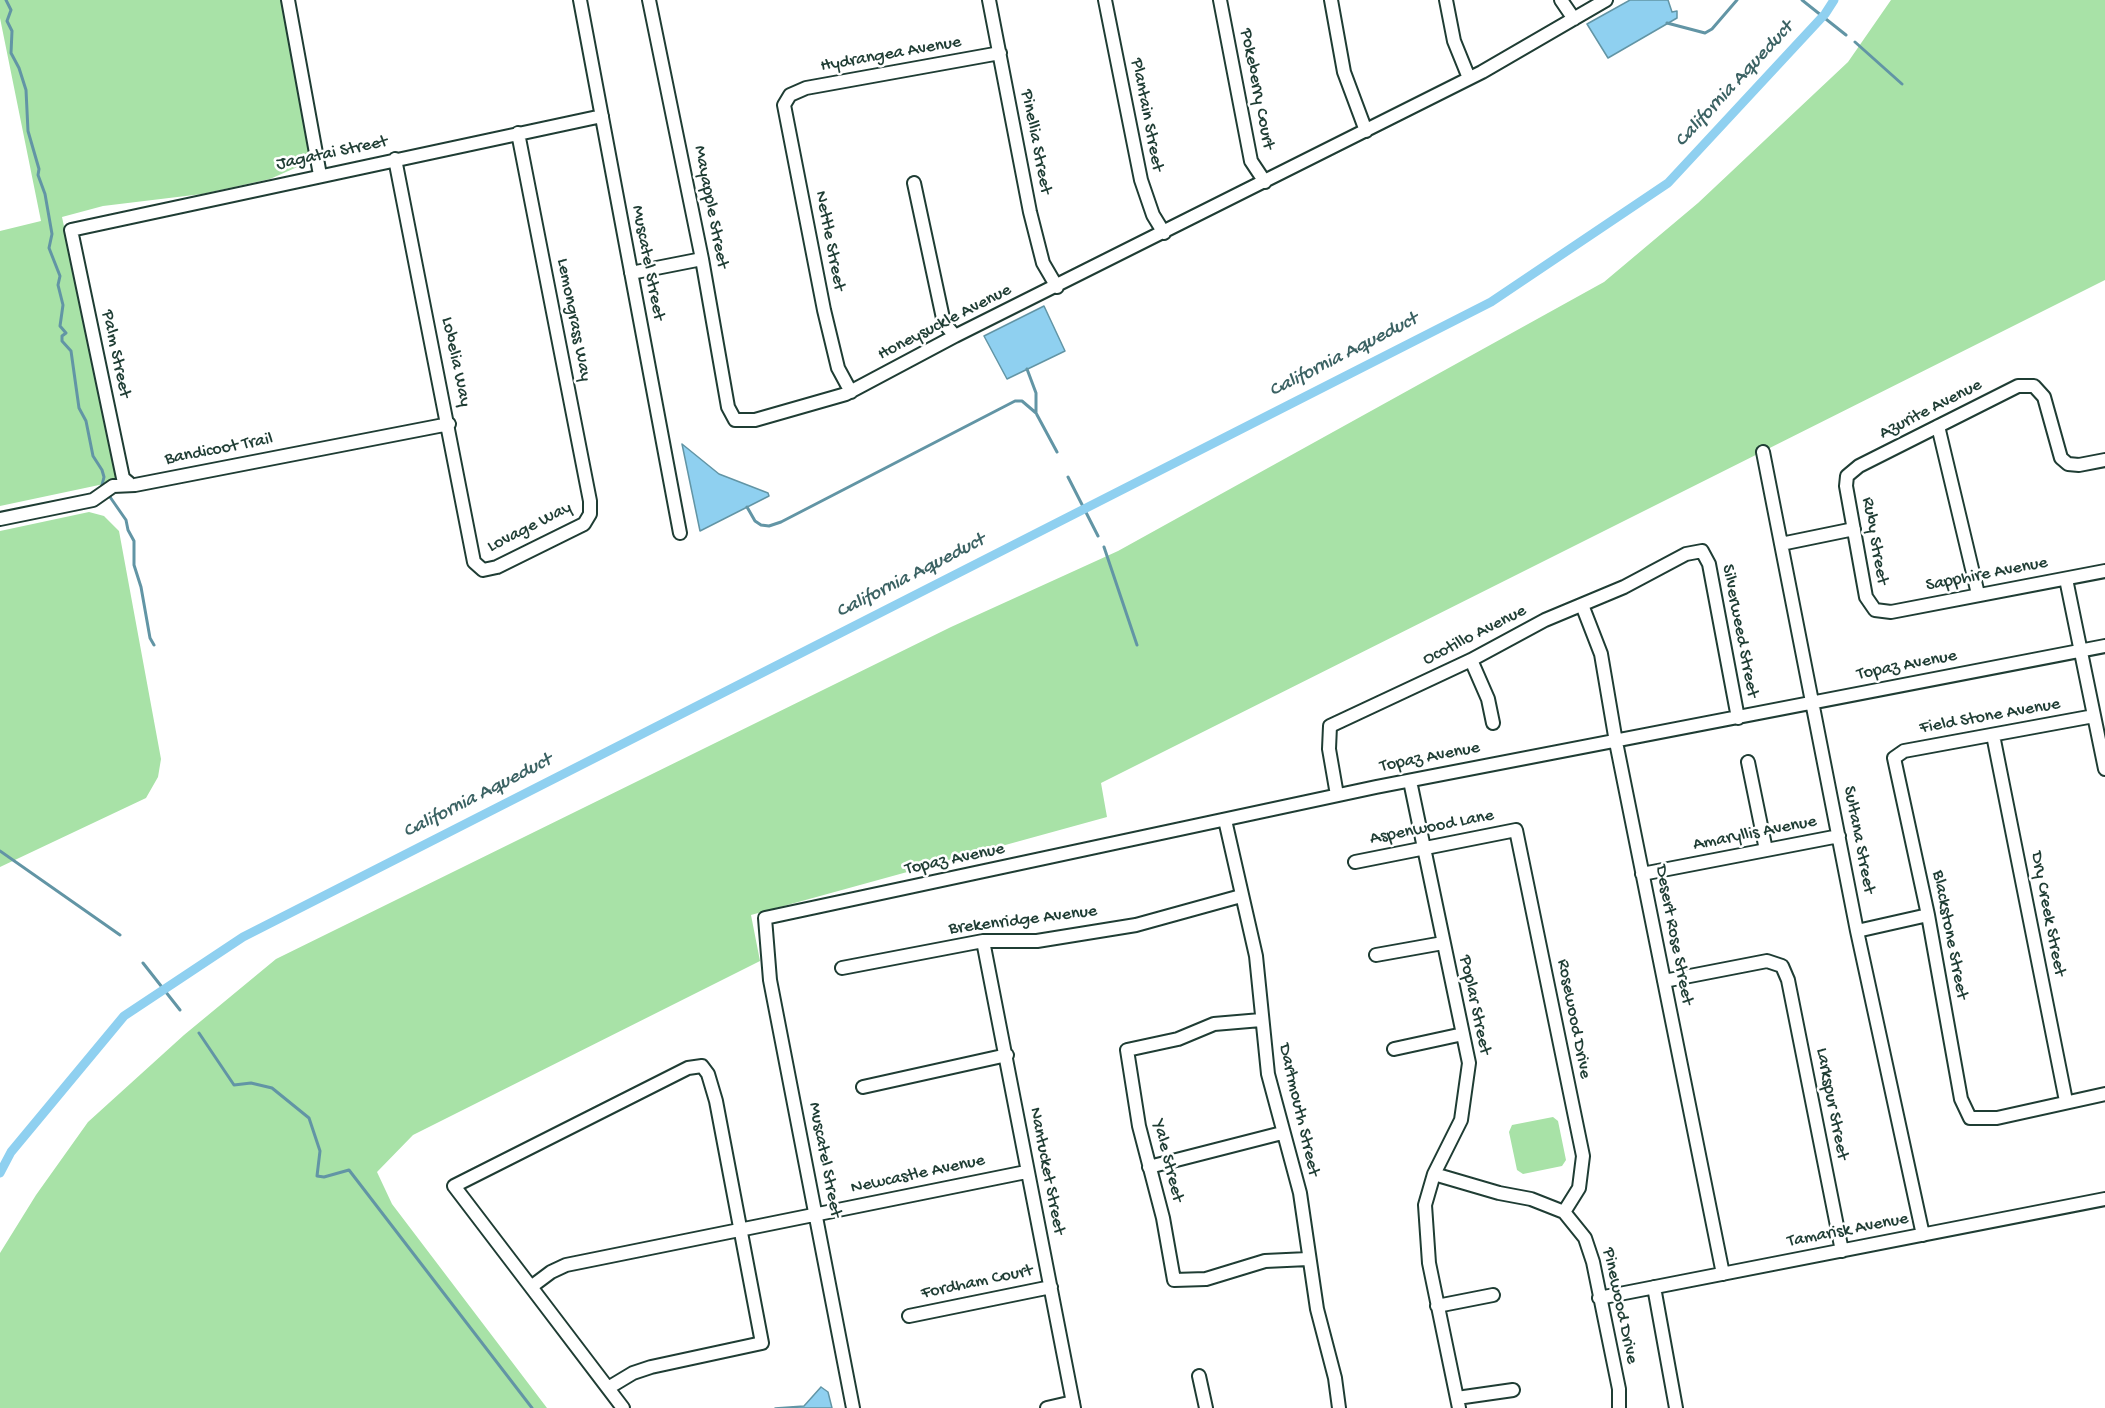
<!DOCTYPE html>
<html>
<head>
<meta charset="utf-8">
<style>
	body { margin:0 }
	canvas { display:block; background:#fff }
</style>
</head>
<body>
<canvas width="2105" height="1408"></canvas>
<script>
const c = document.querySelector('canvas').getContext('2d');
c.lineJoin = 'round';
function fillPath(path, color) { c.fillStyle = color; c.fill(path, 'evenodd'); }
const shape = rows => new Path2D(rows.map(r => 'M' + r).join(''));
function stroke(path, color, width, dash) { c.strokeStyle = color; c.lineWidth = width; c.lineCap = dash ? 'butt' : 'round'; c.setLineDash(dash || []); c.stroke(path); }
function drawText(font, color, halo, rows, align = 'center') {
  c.font = font + ' "Gochi Hand",sans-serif'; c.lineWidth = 5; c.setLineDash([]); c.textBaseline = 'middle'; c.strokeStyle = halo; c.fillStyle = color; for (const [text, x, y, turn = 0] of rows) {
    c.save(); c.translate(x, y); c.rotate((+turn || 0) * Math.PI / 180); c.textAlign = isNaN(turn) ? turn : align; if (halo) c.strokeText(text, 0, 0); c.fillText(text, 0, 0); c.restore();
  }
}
const green = shape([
	[0,0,284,0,311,161,270,179,202,194,103,206,62,217,118,481,0,506,0,231,41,221,0,18],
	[1891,0,2105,0,2105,280,1101,783,1107,817,751,915,760,961,413,1135,377,1172,392,1204,547,1408,0,1408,0,1253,36,1195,88,1122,184,1035,276,959,951,627,1118,551,1604,282,1698,203,1848,62],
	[89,512,104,516,119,531,161,759,158,777,146,798,0,867,0,531],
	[1553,1117,1558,1121,1566,1160,1562,1166,1523,1174,1517,1170,1509,1132,1512,1125]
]);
const water = shape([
	[1630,0,1668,0,1672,12,1677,11,1677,18,1608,58,1587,24,1630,0],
	[1044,306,1065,351,1007,379,984,336,1044,306],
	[682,444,719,474,768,493,769,496,700,531,682,444],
	[821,1387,828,1392,832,1408,775,1408,804,1406,821,1387]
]);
const stream = shape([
	[6,0,11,10,7,21,12,31,11,53,19,68,26,90,28,131,39,169,38,175,45,194,52,234,49,248,60,276,58,285,63,305,60,326,66,333,62,336,62,341,71,351,79,408,86,421,93,456,102,470,104,477,101,489],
	[1802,0,1846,35],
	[1667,23,1705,33,1712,29,1737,0],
	[1855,42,1902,84],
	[1027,369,1036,393,1036,413],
	[1068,477,1098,536],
	[106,496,110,497,126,520,128,530,134,541,134,565,141,587,150,638,154,645],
	[747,507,755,521,761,525,769,526,781,522,1015,401,1022,401,1036,413,1057,452],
	[1104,547,1137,645],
	[0,851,120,935],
	[143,963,180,1010],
	[199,1033,234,1085,251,1083,272,1088,309,1118,320,1151,317,1176,324,1177,349,1170,532,1408]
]);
const canal = shape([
	[0,1173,11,1152,124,1016,243,937,1491,302,1668,183,1825,14,1834,0]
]);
const minor = shape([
	[288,0,320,175],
	[580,0,680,533],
	[649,0,702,259,728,407,735,420,755,420,846,394,955,336,1482,72,1606,0],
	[989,0,1030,212,1043,263,1057,287],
	[1105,0,1141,180,1153,215,1164,233],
	[1220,0,1251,161,1265,182],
	[1331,0,1344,72,1366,131],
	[1446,0,1454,41,1469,78],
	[1561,0,1574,19],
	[395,159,474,562,483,570,497,567,584,524,590,514,590,501,518,133],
	[914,183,944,323,955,336],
	[631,273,702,259],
	[851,392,838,368,824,310,784,105,790,95,806,88,1000,53],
	[1938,426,1978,594],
	[1763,452,1857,931,1923,1235],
	[2105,460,2079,465,2068,464,2061,458,2044,397,2034,386,2018,386,1859,466,1847,476,1846,486,1866,597,1875,610,1891,612,2105,571],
	[129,483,123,478,71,230,602,116],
	[0,519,93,500,113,486,135,485,449,424],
	[1781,544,1854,529],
	[2066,579,2105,769],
	[1582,605,1601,654,1616,742,1723,1274],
	[1471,660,1488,699,1493,723],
	[2094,716,1904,751,1894,758,1928,915,1961,1099,1970,1118,1997,1118,2105,1094],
	[1993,735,2066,1101],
	[1748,762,1766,850],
	[1410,781,1469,1063,1461,1120,1434,1174,1425,1205,1429,1263,1459,1408],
	[1337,795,1329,749,1330,726,1471,660,1545,620,1624,587,1686,554,1702,551,1709,564,1738,718],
	[1225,820,1256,956,1268,1074,1300,1193,1317,1309,1335,1378,1339,1408],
	[1355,862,1516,830,1583,1156,1579,1188,1564,1212],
	[1642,874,1839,836],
	[1857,931,1928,915],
	[983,941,1074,1408],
	[1376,955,1443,943],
	[842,968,983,941,1037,941,1136,925,1241,896],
	[1664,981,1767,961,1782,966,1788,980,1842,1251],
	[1261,1020,1214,1024,1178,1039,1127,1050,1139,1126,1163,1218,1174,1280,1206,1279,1265,1261,1308,1259],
	[1394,1049,1463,1034],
	[863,1087,1007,1055],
	[1149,1167,1282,1133],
	[1434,1174,1499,1193,1531,1199,1564,1212,1585,1238,1593,1262,1619,1389,1619,1408],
	[531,1287,551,1272,566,1265,1026,1172],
	[1654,1287,1676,1408],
	[1599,1298,2105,1199],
	[1437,1306,1493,1295],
	[909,1316,1051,1287],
	[1199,1376,1206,1408],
	[608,1388,633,1373,651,1367,762,1343,716,1101,708,1074,702,1066,688,1068,454,1186,531,1287,623,1408],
	[1457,1398,1513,1390],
	[853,1408,770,980,765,918,1376,787,2105,646],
	[1047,1408,1073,1402]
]);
const streetNames = [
	["Hydrangea Avenue",891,55,-10],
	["Pokeberry Court",1256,89,79],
	["Plantain Street",1146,115,79],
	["Pinellia Street",1035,142,79],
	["Jagatai Street",332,154,-12],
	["Mayapple Street",710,207,79],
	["Nettle Street",829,241,79],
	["Muscatel Street",647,263,79],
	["Lemongrass Way",573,320,79],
	["Honeysuckle Avenue",945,323,-27],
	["Palm Street",115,354,78],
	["Lobelia Way",455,362,78],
	["Azurite Avenue",1931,410,-27],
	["Bandicoot Trail",219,450,-11],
	["Lovage Way",530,528,-27],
	["Ruby Street",1874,541,80],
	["Sapphire Avenue",1987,575,-11],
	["Silverweed Street",1739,631,79],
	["Ocotillo Avenue",1475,636,-27],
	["Topaz Avenue",1907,666,-11],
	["Field Stone Avenue",1990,717,-10],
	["Topaz Avenue",1430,758,-11],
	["Aspenwood Lane",1432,828,-11],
	["Amaryllis Avenue",1755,834,-11],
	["Sultana Street",1858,840,79],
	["Topaz Avenue",955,860,-12],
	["Dry Creek Street",2047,914,79],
	["Brekenridge Avenue",1023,921,-7],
	["Desert Rose Street",1673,935,79],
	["Blackstone Street",1949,935,79],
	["Poplar Street",1474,1005,78],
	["Rosewood Drive",1573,1019,79],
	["Larkspur Street",1831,1104,79],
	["Dartmouth Street",1298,1110,77],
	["Muscatel Street",824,1160,79],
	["Yale Street",1167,1161,76],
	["Nantucket Street",1046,1171,79],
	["Newcastle Avenue",918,1175,-12],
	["Tamarisk Avenue",1848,1231,-11],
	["Fordham Court",977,1283,-12],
	["Pinewood Drive",1619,1306,78]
];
const waterNames = [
	["California Aqueduct",1735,85,-47],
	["California Aqueduct",1344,356,-27],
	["California Aqueduct",911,577,-27],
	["California Aqueduct",478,797,-27]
];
fillPath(green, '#a8e2a7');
fillPath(water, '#8fd0f0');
stroke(water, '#6295a5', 1.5);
stroke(stream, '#6295a5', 3);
stroke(canal, '#8fd0f0', 9);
stroke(minor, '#1f3d34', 16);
stroke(minor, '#fff', 12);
drawText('18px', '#1f3d34', '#fff', streetNames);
drawText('italic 20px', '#3b6263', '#fff', waterNames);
</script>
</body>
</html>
